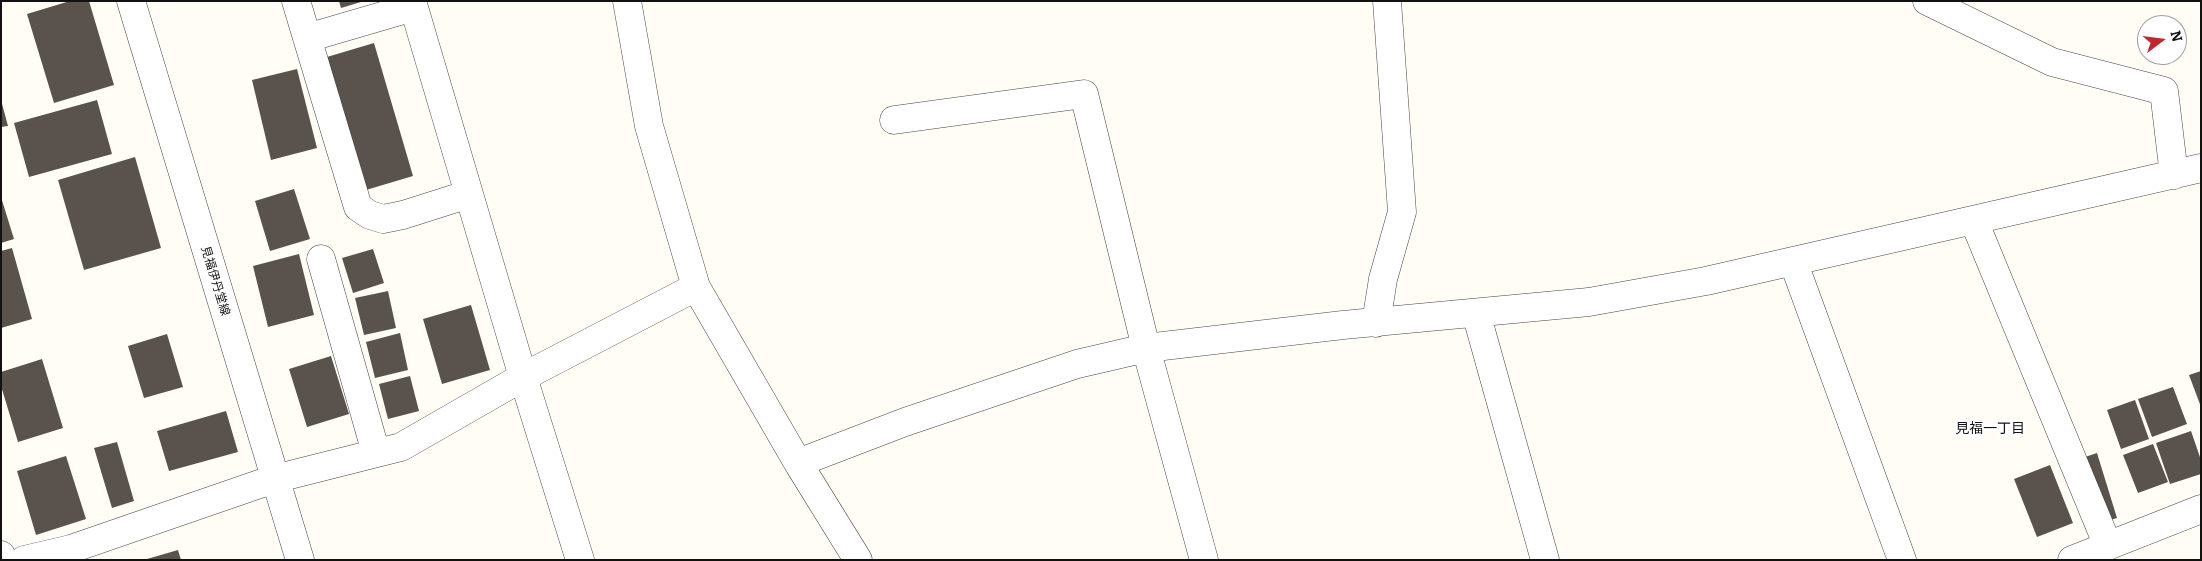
<!DOCTYPE html>
<html>
<head>
<meta charset="utf-8">
<style>
	body { margin:0 }
	#map { position:relative; width:2202px; height:561px; overflow:hidden; background:#fffdf5; font-family:Bitter,serif }
	canvas { display:block }
	.frame { position:absolute; inset:0; border:2px solid #111; pointer-events:none }
	.north { position:absolute; left:2137px; top:15px; width:50px; height:50px; box-sizing:border-box; background:#fff; border:1px solid #a0a0a0; border-radius:50%; rotate:75deg; font-size:14px; font-weight:700; line-height:20px; text-align:center; color:#111 }
	.north::after { content:''; display:block; margin:auto; width:18px; height:22px; background:#c4262e; clip-path:polygon(50% 0,100% 100%,50% 72%,0 100%) }
</style>
</head>
<body>
<div id="map">
<canvas width="2202" height="561"></canvas>
<div class="frame"></div>
<div class="north">N</div>
</div>
<script>
const c = document.querySelector('canvas').getContext('2d');
c.lineJoin = 'round';
function fillPath(path, color) { c.fillStyle = color; c.fill(path, 'evenodd'); }
const shape = rows => new Path2D(rows.map(r => 'M' + r).join(''));
function stroke(path, color, width, dash) { c.strokeStyle = color; c.lineWidth = width; c.lineCap = dash ? 'butt' : 'round'; c.setLineDash(dash || []); c.stroke(path); }
function drawText(font, color, halo, rows, align = 'center') {
  c.font = font + ' Bitter,"Noto Sans JP",serif'; c.lineWidth = 5; c.setLineDash([]); c.textBaseline = 'middle'; c.strokeStyle = halo; c.fillStyle = color; for (const [text, x, y, turn = 0] of rows) {
    c.save(); c.translate(x, y); c.rotate((+turn || 0) * Math.PI / 180); c.textAlign = isNaN(turn) ? turn : align; if (halo) c.strokeText(text, 0, 0); c.fillText(text, 0, 0); c.restore();
  }
}
const building = shape([
	[70,1,89,1,114,85,54,103,27,14],
	[339,1,361,1,361,2,341,8],
	[374,43,413,176,366,190,327,57],
	[297,69,317,148,271,160,252,80],
	[1,100,8,126,1,127],
	[97,100,112,154,29,177,14,123],
	[135,157,161,248,84,270,58,180],
	[294,189,310,239,270,251,255,201],
	[1,197,14,239,1,243],
	[12,248,32,319,1,328,1,251],
	[373,249,384,283,353,293,342,258],
	[299,254,314,315,268,327,253,266],
	[388,291,396,328,364,335,355,298],
	[471,305,490,370,442,384,423,319],
	[400,333,408,370,375,378,366,342],
	[167,334,183,387,144,398,128,346],
	[331,356,349,414,307,427,289,369],
	[42,359,63,428,18,442,1,386,1,372],
	[2201,371,2201,407,2189,375],
	[410,376,419,411,388,419,379,384],
	[2173,387,2187,424,2152,437,2138,399],
	[2135,400,2149,439,2121,449,2107,410],
	[226,411,238,452,169,471,157,431],
	[2191,431,2201,460,2201,474,2170,484,2156,443],
	[117,442,134,501,112,508,94,448],
	[2153,444,2168,482,2138,493,2123,455],
	[2097,453,2117,518,2087,527,2067,463],
	[66,456,86,519,36,535,17,471],
	[2050,465,2073,523,2037,537,2014,479],
	[178,550,181,560,147,560,147,559]
]);
const minor = shape([
	[131,1,300,560],
	[296,1,358,207,370,215,383,219,403,215,469,194],
	[412,1,523,377,580,560],
	[627,1,649,126,696,287,798,463,858,560],
	[1927,1,2052,62,2164,91,2174,175],
	[307,38,413,7],
	[894,120,1084,94,1146,348,1204,560],
	[1974,221,2108,546],
	[321,259,376,453],
	[1793,261,1902,560],
	[1476,313,1545,560],
	[1376,323,1383,279,1402,212,1387,1],
	[798,463,905,422,1077,364,1146,348,1343,325,1589,302,1706,281,2201,168],
	[1,555,3,560],
	[24,560,71,549,274,479,401,447,523,377,696,287],
	[2072,560,2201,509]
]);
const streetNames = [
	["見福伊丹堂線",215,281,73]
];
const neighbourhoodNames = [
	["見福一丁目",1990,429]
];
fillPath(building, '#5a524d');
stroke(minor, '#444', 29);
stroke(minor, '#fff', 28);
drawText('12px', '#111', '#fff', streetNames);
drawText('14px', '#111', '#fff', neighbourhoodNames);
</script>
</body>
</html>
